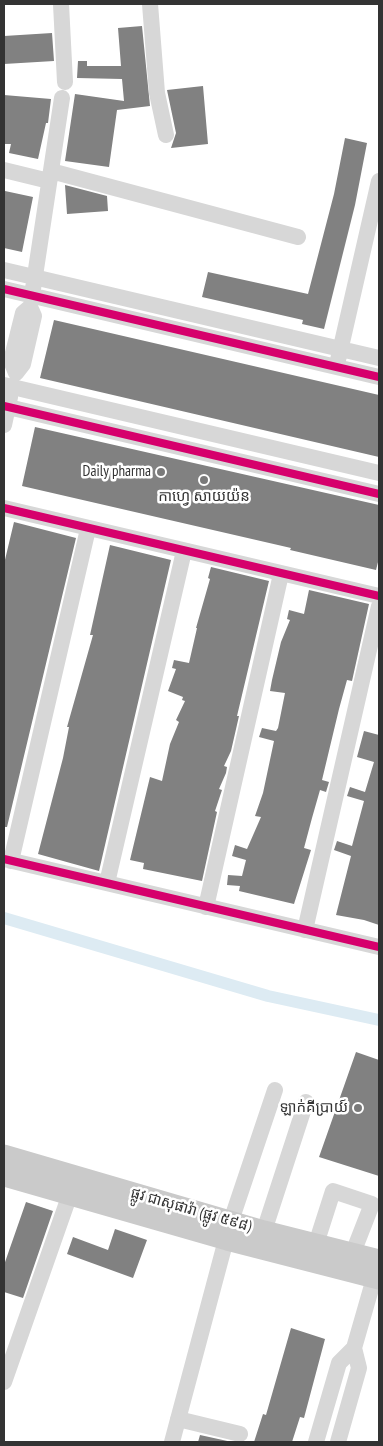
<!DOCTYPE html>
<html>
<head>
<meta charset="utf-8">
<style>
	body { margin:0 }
	#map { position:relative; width:383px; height:1446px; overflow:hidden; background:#fff; font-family:"PT Sans Narrow",sans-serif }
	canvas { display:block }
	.frame { position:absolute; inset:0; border:5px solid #333; pointer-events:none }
</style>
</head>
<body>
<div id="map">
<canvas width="383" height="1446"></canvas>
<div class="frame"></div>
</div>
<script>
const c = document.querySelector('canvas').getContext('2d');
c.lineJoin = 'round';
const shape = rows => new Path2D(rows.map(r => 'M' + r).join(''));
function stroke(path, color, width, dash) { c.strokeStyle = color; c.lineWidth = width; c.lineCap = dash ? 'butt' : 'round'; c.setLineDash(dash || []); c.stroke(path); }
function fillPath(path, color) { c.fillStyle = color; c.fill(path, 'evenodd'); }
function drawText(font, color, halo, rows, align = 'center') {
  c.font = font + ' "PT Sans Narrow","Noto Sans Khmer",sans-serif'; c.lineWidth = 5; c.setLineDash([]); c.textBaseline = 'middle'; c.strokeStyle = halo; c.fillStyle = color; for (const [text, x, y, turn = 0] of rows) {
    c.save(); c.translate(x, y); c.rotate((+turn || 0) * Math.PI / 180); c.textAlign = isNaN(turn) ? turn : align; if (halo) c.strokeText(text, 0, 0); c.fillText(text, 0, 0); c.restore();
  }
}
const canal = shape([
	[4,918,268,996,379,1020]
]);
const building = shape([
	[142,26,150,106,117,110,109,167,65,161,75,94,124,101,122,79,77,78,78,61,87,61,87,66,121,66,118,28],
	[52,33,54,61,4,64,4,36],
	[203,86,208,144,171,148,176,133,167,90],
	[4,95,51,99,48,123,46,123,38,159,9,153,11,144,4,144],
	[345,138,367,143,355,205,324,329,302,324,303,320,202,297,208,272,308,294,334,194],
	[65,185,107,196,108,211,67,214],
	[5,191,33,197,22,252,4,248],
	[54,320,379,395,379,457,40,378],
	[35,427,379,505,379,558,376,570,290,550,291,548,22,486],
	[14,522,76,538,7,827,4,827,4,564],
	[110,545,171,560,99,871,38,854,63,758,69,727,67,727,93,635,90,635],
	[211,567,269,581,237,716,239,716,231,751,224,766,227,767,226,773,219,789,222,790,215,811,217,812,202,881,143,869,144,863,130,860,150,777,162,781,170,744,179,722,176,720,185,701,182,700,183,697,168,691,176,669,172,668,174,660,189,663,197,628,196,628,210,579,208,578],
	[309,590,369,604,352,681,347,680,339,709,322,780,329,782,326,792,320,790,312,818,304,848,311,850,294,904,239,891,240,886,227,885,228,875,242,876,246,860,232,856,235,845,247,849,261,817,255,816,263,793,274,741,259,737,262,728,276,731,278,728,285,693,270,691,272,680,281,642,290,620,287,619,289,610,304,614],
	[364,731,379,735,379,925,364,920,336,915,351,856,334,850,337,841,352,846,364,801,347,796,350,787,365,792,374,762,357,757],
	[356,1052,379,1060,379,1176,319,1157],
	[26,1202,53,1211,23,1298,4,1292,4,1265],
	[115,1229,147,1240,133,1278,67,1254,73,1237,108,1250],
	[291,1328,325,1339,304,1418,300,1417,292,1442,254,1442,263,1414,266,1415],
	[200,1435,232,1442,198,1442]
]);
const minor = shape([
	[61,4,65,82],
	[150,4,157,93,166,135],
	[4,170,49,181],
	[51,171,298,237],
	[4,270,379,358],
	[4,289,379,377],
	[33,289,62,98],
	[30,307,34,316,23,364,16,373,11,361,23,313,30,307],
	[338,360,379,181],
	[4,385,379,473],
	[4,406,379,494],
	[4,425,10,397],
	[4,508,379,596],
	[4,859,379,947],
	[11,861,88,529],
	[107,883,184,551],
	[206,907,281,574],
	[305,930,379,606],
	[264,1231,306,1102],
	[316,1244,333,1191,372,1204,349,1263],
	[4,1382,70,1194],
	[178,1419,240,1434],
	[172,1442,231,1221,275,1090],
	[316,1442,339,1363,354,1348],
	[338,1442,359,1368,354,1348,377,1268]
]);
const major = shape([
	[4,1155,264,1231,379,1260],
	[4,1176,227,1240,379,1279]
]);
const cycleway = shape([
	[4,289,379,377],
	[4,406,379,494],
	[4,508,379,596],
	[4,859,379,947]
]);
const markers = [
	[161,472,5,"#7a7a7a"],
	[204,480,5,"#7a7a7a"],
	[358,1108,5,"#7a7a7a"]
];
const poiNames = [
	["Daily pharma",151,472],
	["កាហ្វេ សាយយ៉ន",204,497,"center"],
	["ឡាក់គីប្រាយ៍",348,1108]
];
const streetNames = [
	["ផ្លូវ ជាសុផារ៉ា (ផ្លូវ ៥៩៨)",191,1210,16]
];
stroke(canal, '#ddebf3', 12);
fillPath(building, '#818181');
stroke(minor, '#d7d7d7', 16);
stroke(major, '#cacaca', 21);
stroke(cycleway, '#d6006c', 8);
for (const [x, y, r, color] of markers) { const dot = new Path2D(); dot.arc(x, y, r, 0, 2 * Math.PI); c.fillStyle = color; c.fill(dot); stroke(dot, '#fff', 2); }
drawText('15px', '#333', '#fff', poiNames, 'right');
drawText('15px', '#333', '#fff', streetNames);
</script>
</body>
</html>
